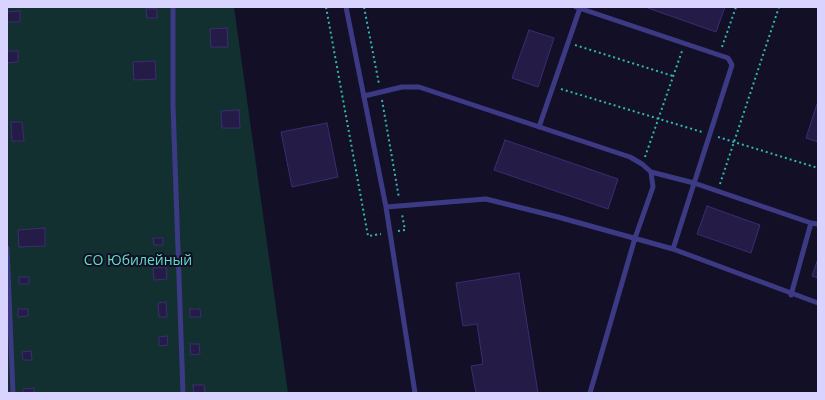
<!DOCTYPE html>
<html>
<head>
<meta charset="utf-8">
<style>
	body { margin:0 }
	#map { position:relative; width:825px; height:400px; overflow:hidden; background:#130f26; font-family:"Open Sans",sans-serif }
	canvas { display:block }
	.frame { position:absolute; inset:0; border:8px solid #d9d4ff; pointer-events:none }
</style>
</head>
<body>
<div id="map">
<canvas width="825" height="400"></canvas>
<div class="frame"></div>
</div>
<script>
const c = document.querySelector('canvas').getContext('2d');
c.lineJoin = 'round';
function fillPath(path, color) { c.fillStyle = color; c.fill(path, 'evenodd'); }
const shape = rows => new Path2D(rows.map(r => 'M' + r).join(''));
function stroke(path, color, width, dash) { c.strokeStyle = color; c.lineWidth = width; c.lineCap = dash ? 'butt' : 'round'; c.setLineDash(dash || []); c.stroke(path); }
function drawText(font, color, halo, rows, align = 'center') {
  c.font = font + ' "Open Sans",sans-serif'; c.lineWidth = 4; c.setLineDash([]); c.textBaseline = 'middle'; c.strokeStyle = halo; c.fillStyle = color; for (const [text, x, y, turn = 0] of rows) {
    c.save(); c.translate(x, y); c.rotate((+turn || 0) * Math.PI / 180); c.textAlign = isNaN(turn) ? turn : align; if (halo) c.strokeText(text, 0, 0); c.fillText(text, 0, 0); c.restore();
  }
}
const green = shape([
	[7,7,234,7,288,393,7,393]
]);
const building = shape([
	[645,7,725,7,716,32,645,7],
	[146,9,157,9,157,18,147,18,146,9],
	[20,11,20,22,7,22,7,12,20,11],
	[227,28,228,47,211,47,210,29,227,28],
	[529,30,554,38,538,87,512,78,529,30],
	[7,51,18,51,18,62,7,63,7,51],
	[155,61,156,79,134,80,133,62,155,61],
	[818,101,818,142,806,138,818,101],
	[239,110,240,128,222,128,221,111,239,110],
	[11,122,22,122,24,141,12,141,11,122],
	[327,123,338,177,292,187,281,132,327,123],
	[505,140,618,179,608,209,494,170,505,140],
	[707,206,760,225,751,253,697,234,707,206],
	[45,228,45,246,19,247,18,230,45,228],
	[153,238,163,238,163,245,154,245,153,238],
	[818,259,818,278,812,276,818,259],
	[166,267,167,279,154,280,153,268,166,267],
	[519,273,538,393,476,393,471,366,483,364,477,324,463,326,456,283,519,273],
	[19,277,29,277,29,284,19,284,19,277],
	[166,302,167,317,159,317,158,303,166,302],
	[18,309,28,309,28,316,18,317,18,309],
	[190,309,200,309,201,317,190,317,190,309],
	[167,336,168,345,159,346,159,337,167,336],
	[190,344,199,344,200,354,191,355,190,344],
	[31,351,32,360,23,360,22,352,31,351],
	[193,385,204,385,205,393,194,393,193,385],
	[34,388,34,393,23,393,23,389,34,388]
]);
const path = shape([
	[326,7,368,236,381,234],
	[364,7,379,84],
	[575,45,673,76],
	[722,47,736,7],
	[561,89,702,132],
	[382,100,399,198],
	[718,137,818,168],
	[645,157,682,51],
	[720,184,779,7],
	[398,231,405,230,402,214]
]);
const lane = shape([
	[173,7,173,105,183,393],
	[346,7,386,207,415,393],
	[576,7,719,55,728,58,732,65,673,249],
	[364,96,402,87,419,87,630,157,642,164,651,172,653,187,635,238,590,393],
	[539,127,580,8],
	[651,172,694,183,811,223],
	[386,207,486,199,558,217,673,249,818,303],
	[7,248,13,393],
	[791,295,811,223,818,224]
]);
const parkNames = [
	["СО Юбилейный",138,261]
];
fillPath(green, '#12302f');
fillPath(building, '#241b47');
stroke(building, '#3b2d73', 1);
stroke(path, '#2fb8b0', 2, [2, 3]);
stroke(lane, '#3d3a85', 5);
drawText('14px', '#5fe0c0', '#130f26', parkNames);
</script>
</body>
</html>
